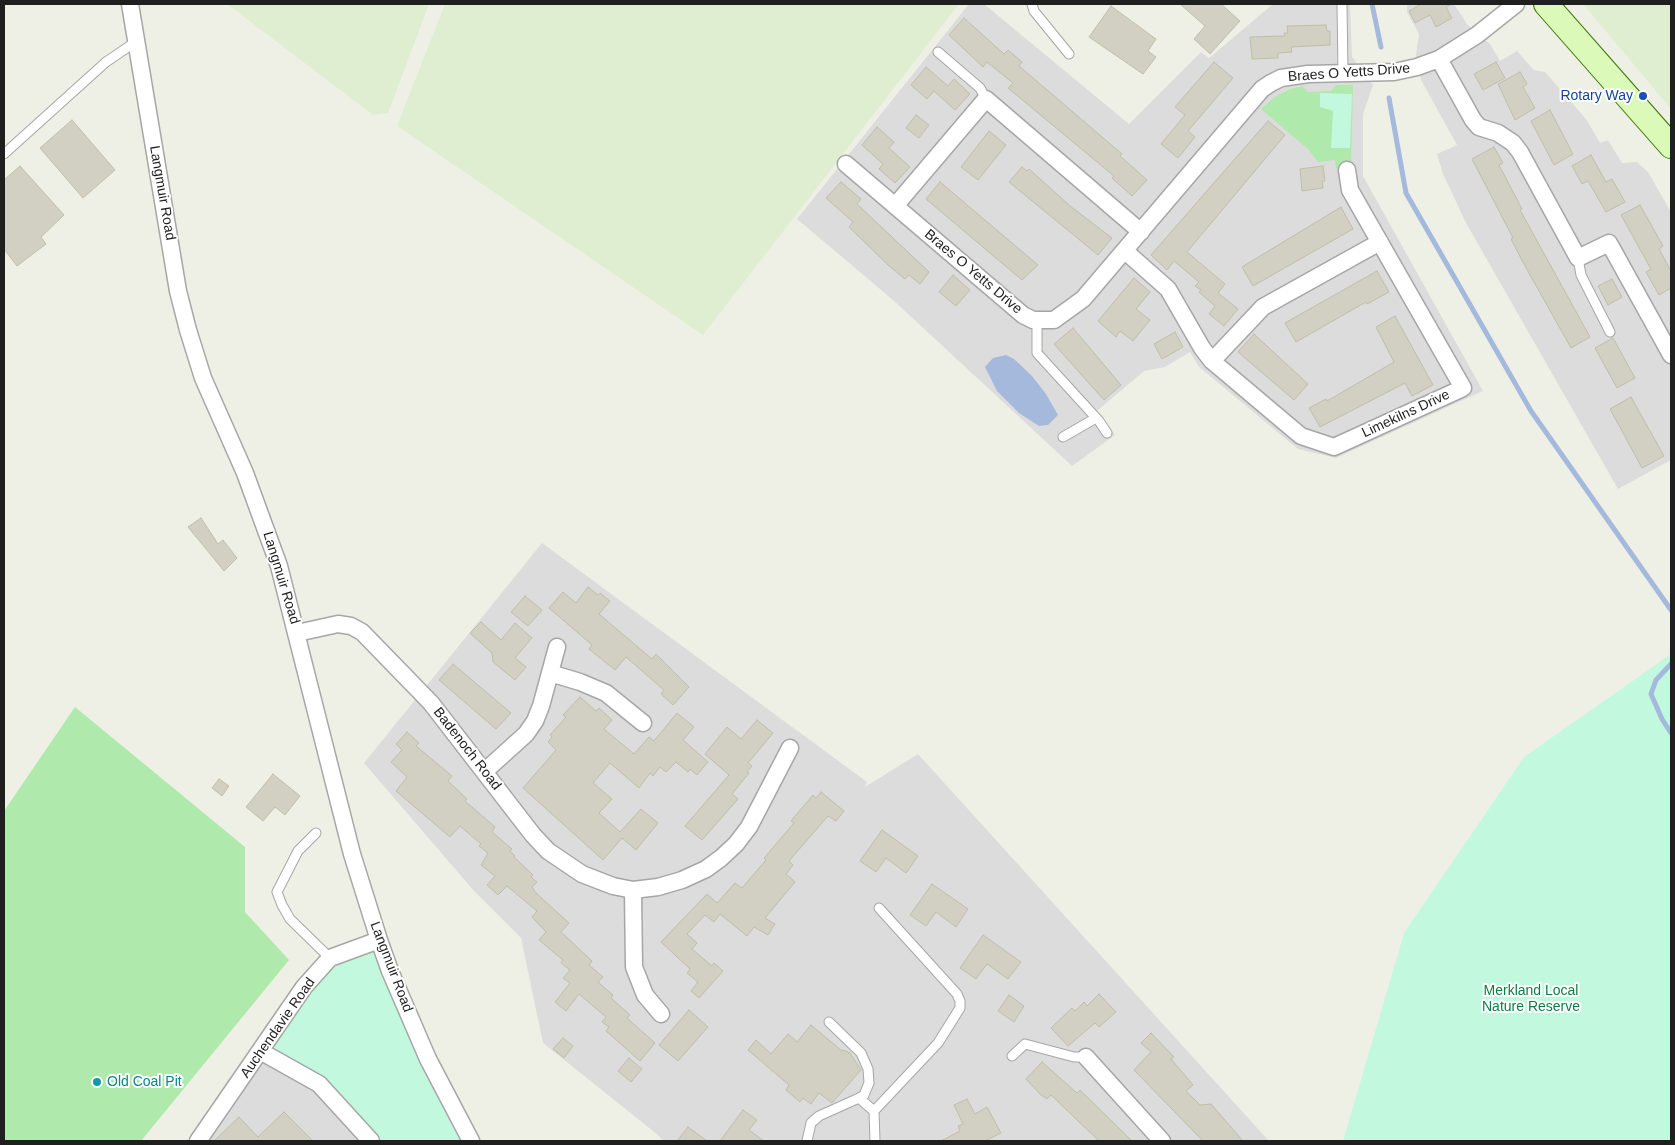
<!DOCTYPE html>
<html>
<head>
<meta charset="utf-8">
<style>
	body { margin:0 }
	#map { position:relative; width:1675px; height:1145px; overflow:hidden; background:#eff0e5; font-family:Arial,sans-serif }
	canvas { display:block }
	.frame { position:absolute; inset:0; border:5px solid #1f1f1f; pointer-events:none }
</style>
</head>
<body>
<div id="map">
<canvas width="1675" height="1145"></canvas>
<div class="frame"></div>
</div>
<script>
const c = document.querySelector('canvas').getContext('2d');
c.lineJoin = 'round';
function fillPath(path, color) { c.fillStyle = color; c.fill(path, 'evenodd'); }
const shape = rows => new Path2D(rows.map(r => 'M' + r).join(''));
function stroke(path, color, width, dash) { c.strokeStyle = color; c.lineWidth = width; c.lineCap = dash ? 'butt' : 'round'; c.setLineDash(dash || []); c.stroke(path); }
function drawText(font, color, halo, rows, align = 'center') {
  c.font = font + ' Arial,sans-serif'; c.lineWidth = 4; c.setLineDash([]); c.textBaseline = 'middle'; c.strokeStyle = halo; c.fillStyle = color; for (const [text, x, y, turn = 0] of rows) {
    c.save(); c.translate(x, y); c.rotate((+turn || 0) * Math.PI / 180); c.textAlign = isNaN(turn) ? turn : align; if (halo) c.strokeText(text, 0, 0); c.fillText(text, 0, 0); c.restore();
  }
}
const residential = shape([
	[969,4,984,4,1129,124,1201,52,1209,58,1273,4,1350,4,1352,57,1373,85,1363,114,1363,176,1483,391,1336,458,1298,449,1199,367,1190,352,1165,367,1144,371,1097,411,1115,435,1072,466,893,300,797,219],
	[1407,4,1454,4,1467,24,1490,44,1500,61,1517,51,1534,70,1545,72,1586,119,1600,143,1608,140,1622,163,1637,162,1648,172,1671,212,1671,460,1618,489,1466,223,1443,174,1437,154,1457,145,1421,80,1416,55,1419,34,1407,12],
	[542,543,867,782,865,787,918,754,1269,1141,663,1141,658,1135,543,1043,521,938,474,891,364,763],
	[260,1051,319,1084,371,1141,198,1141]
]);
const farmland = shape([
	[227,4,429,4,388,113,373,115],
	[445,4,959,4,703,335,397,126],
	[1583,4,1671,4,1671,109]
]);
const grass = shape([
	[1336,85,1353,85,1351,166,1336,168,1335,160,1318,162,1308,149,1261,109,1276,96,1290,89,1302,86,1308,92,1331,91],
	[75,707,245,847,245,912,289,960,141,1141,4,1141,4,811]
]);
const park = shape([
	[1320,93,1352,94,1350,148,1331,148,1333,111,1320,107],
	[1671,654,1671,1141,1343,1141,1404,933,1524,757],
	[379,940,471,1141,371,1141,319,1084,260,1051,330,958]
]);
const water = shape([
	[1006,355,1014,359,1032,376,1046,394,1058,415,1048,425,1039,426,1019,413,997,391,985,367,993,358]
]);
const stream = shape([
	[1372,4,1381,47],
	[1389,98,1406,193,1531,411,1671,610],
	[1671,664,1656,680,1651,694,1662,719,1671,733]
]);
const building = shape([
	[1180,4,1221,4,1240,21,1210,54,1194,39,1205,26,1180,4],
	[1421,4,1452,4,1446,7,1452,18,1436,27,1430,15,1415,23,1409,11,1421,4],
	[1111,6,1156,39,1148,51,1156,57,1143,74,1089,37,1111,6],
	[964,18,1004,54,1008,50,1022,62,1019,66,1122,154,1120,156,1147,180,1132,196,1112,178,1114,176,1008,88,1013,83,987,62,983,67,949,35,964,18],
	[1326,25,1327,31,1330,31,1330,45,1291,47,1292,52,1278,53,1278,58,1252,59,1250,37,1285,36,1284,33,1288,33,1287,26,1326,25],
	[1214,62,1233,78,1188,131,1195,137,1178,158,1161,144,1185,115,1175,107,1214,62],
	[1496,62,1505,78,1483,90,1474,74,1496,62],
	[926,67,948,86,954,79,970,94,955,110,934,91,927,99,911,85,926,67],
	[1520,72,1527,84,1523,87,1535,108,1515,120,1498,84,1520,72],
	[1550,110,1573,154,1554,165,1531,121,1550,110],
	[916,115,929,125,919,138,906,128,916,115],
	[72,120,115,170,83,198,40,148,72,120],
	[1268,121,1285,135,1187,252,1225,284,1218,293,1238,309,1224,326,1209,314,1215,306,1199,292,1201,290,1195,286,1199,282,1174,261,1167,270,1151,255,1268,121],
	[877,127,894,142,889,148,910,167,895,183,879,169,883,164,862,145,877,127],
	[989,131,1006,145,978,180,961,167,989,131],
	[1494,147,1503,163,1499,165,1522,209,1520,210,1590,337,1571,348,1525,266,1511,239,1513,238,1472,159,1494,147],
	[1591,155,1606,182,1612,179,1625,202,1606,212,1588,181,1582,184,1572,166,1591,155],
	[20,166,64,215,41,237,46,244,17,266,4,249,4,180,20,166],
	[1323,166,1325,181,1322,181,1323,188,1302,191,1300,169,1323,166],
	[1022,167,1027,171,1029,169,1070,206,1112,238,1098,255,1009,182,1022,167],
	[841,182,861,199,857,204,929,272,920,284,909,275,905,279,888,265,849,227,853,222,826,198,841,182],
	[940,182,1038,265,1022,280,926,199,940,182],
	[1640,205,1663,246,1659,249,1671,271,1671,288,1659,295,1646,272,1651,269,1621,215,1640,205],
	[1341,207,1353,229,1253,286,1242,267,1341,207],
	[1377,271,1389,292,1367,304,1366,302,1296,342,1285,323,1377,271],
	[953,275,970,290,956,306,939,292,953,275],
	[1134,278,1150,292,1136,309,1150,320,1133,341,1120,331,1116,337,1098,321,1134,278],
	[1612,279,1622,297,1608,305,1598,286,1612,279],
	[1395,316,1433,385,1412,396,1405,383,1320,427,1309,408,1326,399,1327,401,1394,362,1376,327,1395,316],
	[1073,328,1121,385,1104,400,1054,344,1073,328],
	[1175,332,1183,347,1162,359,1154,344,1175,332],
	[1254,334,1308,384,1294,400,1238,352,1254,334],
	[1613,338,1635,378,1617,388,1595,348,1613,338],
	[1631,397,1664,456,1642,468,1610,409,1631,397],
	[201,518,218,544,223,540,237,558,224,571,188,527,201,518],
	[588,587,598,595,600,593,610,601,599,614,652,659,656,654,689,687,673,705,661,694,664,690,626,657,615,670,589,649,592,645,549,608,563,592,576,603,588,587],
	[525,596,542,610,528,626,511,612,525,596],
	[481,622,501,640,515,623,532,638,515,658,526,667,515,680,493,662,492,653,470,633,481,622],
	[453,664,511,713,496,729,439,680,453,664],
	[580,697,596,711,599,708,612,720,604,729,634,754,649,737,654,741,677,713,694,727,683,740,708,762,697,775,690,769,688,772,676,762,666,772,660,767,653,776,650,773,639,788,610,763,593,783,612,799,599,813,620,832,641,809,658,823,636,850,622,838,603,860,523,788,556,750,548,742,552,737,550,735,566,717,563,715,580,697],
	[757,720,773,733,748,763,752,766,747,772,749,773,732,794,738,799,702,840,685,826,729,775,705,754,727,727,741,739,757,720],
	[407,732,419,743,416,746,452,776,448,781,467,799,465,801,495,827,492,832,512,849,510,851,515,856,514,857,533,875,531,877,537,882,532,887,536,893,569,923,561,932,592,961,589,965,603,977,598,982,613,995,611,998,630,1015,627,1018,655,1043,640,1061,606,1031,609,1027,602,1022,606,1017,579,994,566,1011,555,1002,570,983,563,978,570,970,561,963,563,960,539,940,546,932,532,917,537,911,507,886,498,895,487,885,495,876,481,865,488,853,479,846,481,844,460,826,450,837,396,791,407,777,391,762,402,750,396,744,407,732],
	[273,774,300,796,285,815,275,807,263,821,246,807,273,774],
	[219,779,229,786,222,796,212,788,219,779],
	[821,792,844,811,836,821,828,816,789,861,793,865,786,874,795,882,765,918,775,924,768,935,754,927,747,936,720,914,714,922,705,915,687,934,697,943,692,949,712,966,714,963,723,971,699,998,691,991,698,982,687,973,690,969,661,942,707,894,717,903,735,883,742,888,766,860,764,858,794,823,791,821,813,795,816,798,821,792],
	[882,830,918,856,906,873,886,858,876,872,860,861,882,830],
	[932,884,968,909,956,927,936,912,926,926,910,915,932,884],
	[983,935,1021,962,1008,979,987,964,976,979,960,968,983,935],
	[1099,994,1116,1012,1099,1027,1095,1023,1068,1046,1051,1028,1072,1008,1075,1011,1084,1002,1087,1006,1099,994],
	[1009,995,1024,1006,1014,1022,998,1011,1009,995],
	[689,1010,708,1027,678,1061,659,1045,689,1010],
	[811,1025,842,1051,843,1050,850,1053,861,1070,832,1103,819,1093,811,1104,803,1098,800,1102,786,1090,789,1085,748,1050,756,1040,771,1054,788,1034,797,1042,811,1025],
	[1151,1033,1174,1057,1171,1059,1193,1085,1186,1091,1200,1105,1211,1104,1243,1141,1203,1141,1134,1070,1151,1052,1141,1043,1151,1033],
	[563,1038,573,1046,564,1058,553,1049,563,1038],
	[629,1058,642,1069,631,1082,618,1071,629,1058],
	[1042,1062,1077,1093,1080,1090,1132,1141,1099,1141,1051,1095,1047,1099,1041,1095,1026,1079,1042,1062],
	[967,1099,975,1114,987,1107,1001,1133,985,1141,941,1141,960,1131,958,1126,963,1124,954,1105,967,1099],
	[743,1110,757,1120,749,1130,764,1141,720,1141,743,1110],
	[284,1112,313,1141,214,1141,239,1117,258,1137,284,1112],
	[688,1127,707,1141,677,1141,688,1127]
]);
const lane = shape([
	[1032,4,1034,11,1069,54],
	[1342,4,1343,73],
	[938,52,980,88,986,99],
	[4,154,106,62,137,41],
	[1578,258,1581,275,1610,332],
	[1037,320,1037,353,1099,421,1107,433],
	[1063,437,1096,418],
	[316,833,298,851,277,892,282,905,290,919,330,958],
	[1012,1056,1025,1044,1074,1057,1086,1057],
	[859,1098,874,1111,875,1141],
	[874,1111,938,1043,960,1008,960,1001,957,994,879,908],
	[807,1141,811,1123,819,1116,859,1098,864,1095,869,1083,868,1069,861,1053,829,1022]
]);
const street = shape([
	[130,4,178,291,188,330,203,378,245,473,279,566,352,854,379,940,390,971,428,1059,471,1141],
	[1439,59,1473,120,1479,127,1498,133,1513,143,1520,152,1578,258,1609,243,1671,355],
	[846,164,1023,315,1033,320,1054,320,1083,299,1262,89,1271,83,1281,78,1308,74,1394,72,1417,67,1439,59,1477,35,1516,4],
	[895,206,986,99,1141,232],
	[1125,251,1168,289,1202,348,1212,361,1301,436,1334,447,1463,388,1350,190,1347,170],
	[1212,361,1263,307,1380,242],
	[297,633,338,624,351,626,362,632,431,703,533,835,548,851,582,874,613,886,633,890,658,887,682,880,706,869,721,858,736,844,749,827,790,748],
	[550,673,580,682,606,693,643,723],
	[485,771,526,734,535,721,541,706,557,647],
	[633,890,634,967,645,995,661,1014],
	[260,1051,319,1084,371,1141],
	[1086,1057,1162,1141],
	[198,1141,304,987,330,958,379,940]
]);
const secondary = shape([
	[1546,4,1671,146]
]);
const markers = [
	[1643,96,5,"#1a4fb4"],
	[97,1082,5,"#0f9aa8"]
];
const streetNames = [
	["Braes O Yetts Drive",1349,73,-4],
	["Langmuir Road",162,193,80],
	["Braes O Yetts Drive",973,272,40],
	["Limekilns Drive",1406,414,-25],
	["Langmuir Road",281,578,73],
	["Badenoch Road",467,749,52],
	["Langmuir Road",391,967,69],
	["Auchendavie Road",278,1028,-55]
];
const transitNames = [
	["Rotary Way",1633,96]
];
const parkNames = [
	["Merkland Local",1531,991],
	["Nature Reserve",1531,1007]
];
const cultureNames = [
	["Old Coal Pit",107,1082]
];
fillPath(residential, '#dddcdc');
fillPath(farmland, '#dfeed0');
fillPath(grass, '#afe9ab');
fillPath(park, '#c2f9de');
fillPath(water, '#a5b9dd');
stroke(stream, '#a5b9dd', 5);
fillPath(building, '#d2d0c2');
stroke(building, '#c1bea7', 1);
stroke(lane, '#a6a6a6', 11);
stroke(street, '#a6a6a6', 19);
stroke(secondary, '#3a7605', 26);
stroke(lane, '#fff', 9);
stroke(street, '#fff', 16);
stroke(secondary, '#dbf9b9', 24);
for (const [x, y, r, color] of markers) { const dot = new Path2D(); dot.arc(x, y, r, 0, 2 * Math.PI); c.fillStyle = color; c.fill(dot); stroke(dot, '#fff', 2); }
drawText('14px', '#1f1f1f', '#fff', streetNames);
drawText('14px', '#164399', '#fff', transitNames, 'right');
drawText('14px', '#0c7e45', '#fff', parkNames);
drawText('14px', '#0d838f', '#fff', cultureNames, 'left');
</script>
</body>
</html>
